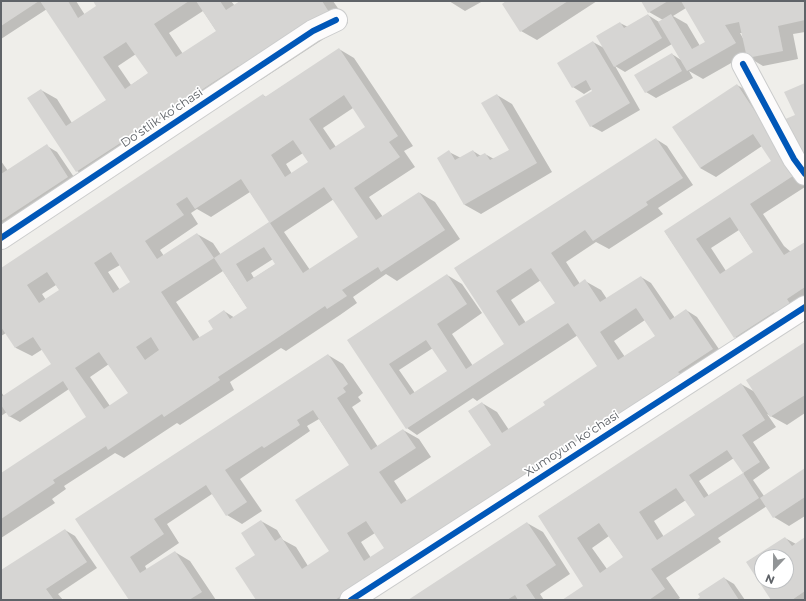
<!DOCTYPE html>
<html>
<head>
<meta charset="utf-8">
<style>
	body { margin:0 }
	#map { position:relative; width:806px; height:601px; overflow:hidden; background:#efeeea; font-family:Montserrat,sans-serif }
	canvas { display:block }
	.frame { position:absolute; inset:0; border:2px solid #5f6368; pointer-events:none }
	.north { position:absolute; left:754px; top:549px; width:40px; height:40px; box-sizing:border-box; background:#fff; border:1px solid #bfc1c3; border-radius:50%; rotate:202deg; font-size:11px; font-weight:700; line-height:16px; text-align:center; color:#5f6368 }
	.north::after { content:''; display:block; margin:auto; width:14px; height:18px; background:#919496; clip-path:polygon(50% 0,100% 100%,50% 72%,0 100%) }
</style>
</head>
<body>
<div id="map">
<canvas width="806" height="601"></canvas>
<div class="frame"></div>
<div class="north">N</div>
</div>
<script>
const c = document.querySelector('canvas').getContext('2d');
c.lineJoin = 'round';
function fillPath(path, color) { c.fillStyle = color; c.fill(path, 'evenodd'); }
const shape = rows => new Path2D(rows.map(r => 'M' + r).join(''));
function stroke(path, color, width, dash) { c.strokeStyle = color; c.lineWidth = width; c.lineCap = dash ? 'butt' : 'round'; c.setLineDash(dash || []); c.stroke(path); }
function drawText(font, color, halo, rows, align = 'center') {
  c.font = font + ' Montserrat,sans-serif'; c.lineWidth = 3.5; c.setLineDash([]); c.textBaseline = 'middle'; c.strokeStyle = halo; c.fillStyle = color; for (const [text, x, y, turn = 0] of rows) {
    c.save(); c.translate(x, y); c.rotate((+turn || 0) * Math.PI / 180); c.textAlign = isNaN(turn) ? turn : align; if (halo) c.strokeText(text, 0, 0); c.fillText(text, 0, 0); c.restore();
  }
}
const shadow = shape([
	[1,1,76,1,85,15,98,7,94,1,231,1,235,6,242,1,333,1,348,23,261,80,252,75,92,180,77,171,41,90,57,99,72,123,107,100,47,9,1,39],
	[203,11,217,32,183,54,169,33],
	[136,54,149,73,131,85,118,66],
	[449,1,483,1,465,11],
	[508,1,597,1,537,40,521,31],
	[642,1,805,1,805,32,793,34,798,59,763,66,748,57,747,54,703,79,689,71,693,78,656,98,646,92,672,54,681,60,672,44,625,72,615,66,640,110,602,132,591,126,594,91,592,89,584,94,573,87,593,42,604,48,620,23,628,27,648,15,659,22,663,20,649,12],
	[686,8,706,42,700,46,687,24,673,16],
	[740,33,743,33,744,40],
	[339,49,354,58,413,146,404,151,415,167,369,197,383,217,420,193,435,202,460,239,397,281,386,274,353,297,357,303,340,315,286,351,281,348,230,382,234,390,180,425,177,423,124,458,115,453,64,486,66,489,52,499,55,503,1,538,1,474,88,417,69,389,20,422,9,416,7,412,1,416,1,392,4,396,55,368,43,349,32,356,16,348,6,333,1,336,1,269,263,95,266,97],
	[353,108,367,127,336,147,323,128],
	[303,153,309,162,292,174,286,164],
	[250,192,270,222,221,255,213,243,197,234,164,256,160,250,198,224,191,213,197,209,211,217],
	[334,199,359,237,310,270,284,232],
	[273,259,276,264,254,278,251,273],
	[120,265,132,283,120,290,108,272],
	[223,271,248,309,235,318,224,311,215,329,200,338,176,302],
	[56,285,60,291,46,300,42,294],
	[109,364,129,393,110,406,90,377],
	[737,85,753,94,805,174,805,187,763,214,784,246,791,252,805,243,805,306,750,346,735,337,665,232,772,161,762,146,716,177,700,168],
	[739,230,754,253,726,271,711,248],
	[497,95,512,104,552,172,481,214,465,205,438,158,449,152,461,158,473,151,481,156,485,154,494,159,510,150],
	[656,139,667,146,693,185,658,208,663,214,609,249,596,242,566,262,580,284,585,281,601,290,607,299,641,277,651,283,675,318,686,310,697,317,723,355,364,600,257,600,257,555,261,521,277,530,283,540,296,547,308,566,330,551,350,465,319,419,307,426,310,431,240,479,262,511,242,524,227,515,212,494,167,524,179,543,145,566,147,570,175,552,190,561,216,600,130,600,77,520,328,355,343,364,363,393,358,397,361,401,352,407,378,447,403,430,419,439,431,457,394,481,407,501,492,445,482,403,497,412,509,430,546,406,598,367,578,335,477,401,473,398,417,435,407,428,348,340,447,275,462,284,482,313,452,334,473,366,505,344,456,268],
	[541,280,556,303,526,323,511,300],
	[645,320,656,336,625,357,614,341],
	[433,348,450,374,415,393,399,370],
	[375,533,385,548,371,558,361,542],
	[47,146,57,152,78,183,1,240,1,161,8,171],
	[805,343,805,413,787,425,767,414,776,427,753,442,770,468,753,480,764,496,805,469,805,516,789,526,774,517,767,506,718,538,721,542,666,578,680,598,677,600,563,600,585,586,539,516,741,384,755,392],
	[734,458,744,473,709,496,699,481],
	[686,500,698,519,664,537,654,521],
	[609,536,624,558,607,569,592,548],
	[527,523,543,532,570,574,540,594,544,600,410,600],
	[65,530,75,536,97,568,58,594,63,600,1,600,1,572],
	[785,538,796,544,805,539,805,600,772,600,747,562],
	[762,557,786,557,786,581,762,581],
	[724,578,734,584,745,600,698,600]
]);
const building = shape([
	[1,1,39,1,1,26],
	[40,1,68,1,78,18,96,6,93,1,189,1,154,24,176,57,216,31,196,1,220,1,226,10,240,1,322,1,329,12,241,70,238,66,76,172,27,98,41,89,66,126,106,100],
	[126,42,148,73,125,89,103,57],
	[506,1,568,1,520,32,502,4],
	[641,1,668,1,648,13],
	[681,1,805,1,805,20,778,26,783,51,747,58,739,22,725,25,736,43,687,71,658,22,671,14,692,49,705,42],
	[648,14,662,38,614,67,596,36,620,22,624,28],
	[593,41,630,103,590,127,575,101,592,91,586,80,572,88,557,63],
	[339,48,398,136,389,142,400,157,354,188,376,220,419,192,445,230,381,272,378,267,342,290,347,296,327,309,325,306,270,343,218,377,220,380,164,417,162,414,108,450,106,446,53,480,55,483,1,519,1,473,86,417,63,381,9,417,1,405,1,397,51,364,33,337,15,348,1,327,1,268,263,94,265,97],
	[344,95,365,127,330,150,309,119],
	[293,140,308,162,285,177,271,155],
	[241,179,269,222,214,258,247,308,230,319,224,310,208,321,213,329,193,341,161,292,214,258,197,233,157,259,145,241,184,215,176,204,187,197,195,209],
	[324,187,358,237,303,273,270,223],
	[264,247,275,264,247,282,236,264],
	[111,252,130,282,113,293,94,263],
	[47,272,59,290,39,303,27,285],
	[151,337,159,350,145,360,136,347],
	[99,352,128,393,104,409,75,368],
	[672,53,682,71,645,93,634,75],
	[805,83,805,154,799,157,783,120,795,115,784,92],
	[737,84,796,174,750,204,784,255,805,242,805,287,787,299,792,307,777,318,774,312,734,338,664,231,771,161,753,134,700,168,672,127],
	[730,217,753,252,720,274,696,239],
	[497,94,537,163,464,205,437,158,449,150,455,160,473,150,477,157,485,153,490,160,509,150,481,103],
	[656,138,683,178,646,202,648,205,593,241,585,230,551,253,574,287,585,279,600,302,641,276,670,320,686,309,713,349,678,372,680,374,335,600,256,600,235,568,255,555,241,533,261,520,275,541,281,537,302,569,329,551,295,500,349,465,313,410,297,420,300,425,264,448,262,446,225,470,247,502,226,516,206,485,154,519,164,534,130,557,140,573,175,551,202,592,189,600,129,600,75,519,328,354,348,384,343,388,346,392,337,398,371,450,403,429,416,448,379,472,401,504,491,445,468,411,482,402,502,433,545,405,543,402,597,366,568,323,406,429,347,340,447,274,467,304,437,324,466,369,504,344,454,268],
	[531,268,555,303,519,326,496,291],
	[636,308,655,336,618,360,600,332],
	[426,340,447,371,410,395,389,364],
	[366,521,384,548,364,561,347,533],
	[47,144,68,177,1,221,1,174],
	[805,342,805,395,770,417,746,380],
	[741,383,765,420,742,435,760,462,743,473,727,450,689,475,704,498,743,473,759,498,651,569,665,589,649,600,562,600,583,586,538,516],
	[676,488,695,515,657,540,639,512],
	[599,523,623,557,600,573,577,538],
	[805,468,805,497,773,518,760,498],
	[527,522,556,565,526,585,536,600,518,600,515,595,507,600,408,600],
	[65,529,87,562,46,589,54,600,1,600,1,570],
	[785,537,792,546,805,537,805,591,792,600,771,600,746,562],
	[762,557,786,557,786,581,762,581],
	[724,577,739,600,696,600,700,597,698,594]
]);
const minor = shape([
	[743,64,794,159,805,174],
	[1,238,313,31,336,20],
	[351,600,805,307]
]);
const cycleway = shape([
	[743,64,794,159,805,174],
	[1,238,313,31,336,20],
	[351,600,805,307]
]);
const streetNames = [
	["Doʻstlik koʻchasi",162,118,-34],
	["Xumoyun koʻchasi",572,444,-33]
];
fillPath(shadow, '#0003');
fillPath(building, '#d6d5d3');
stroke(minor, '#cbcccc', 24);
stroke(minor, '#fdfcfc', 22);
stroke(cycleway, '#0057b8', 6);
drawText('12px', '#5f6368', '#fff', streetNames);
</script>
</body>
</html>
